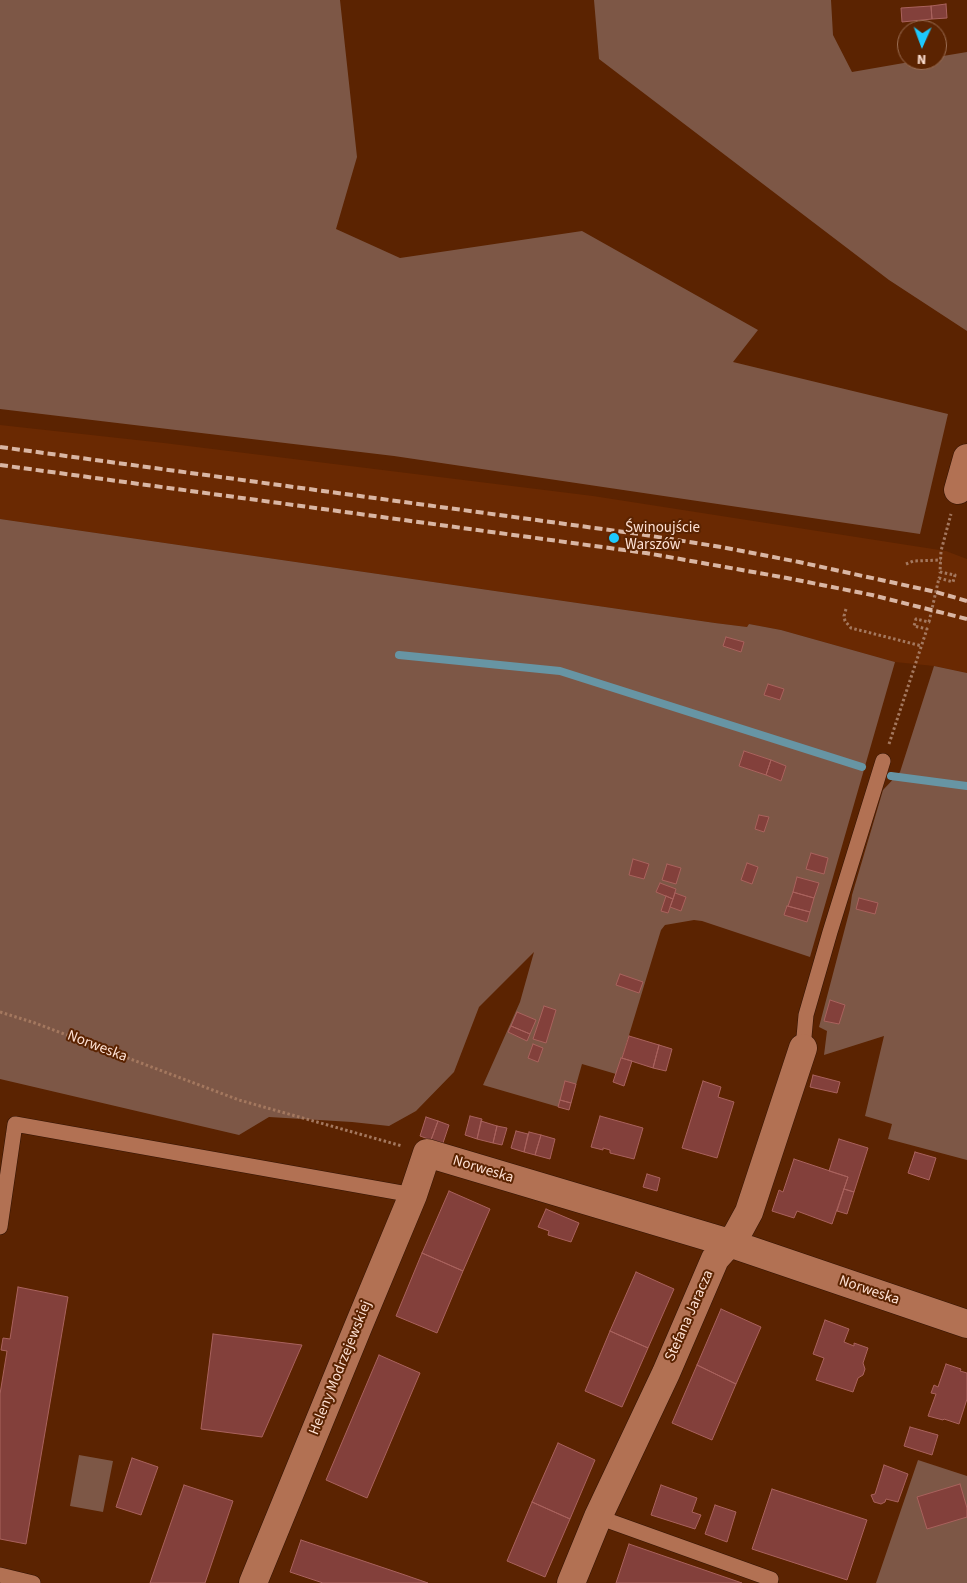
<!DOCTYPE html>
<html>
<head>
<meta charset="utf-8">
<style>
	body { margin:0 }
	#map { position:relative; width:967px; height:1583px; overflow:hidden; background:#5b2301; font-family:"Source Sans 3",sans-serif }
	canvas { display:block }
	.north { position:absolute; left:897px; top:20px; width:50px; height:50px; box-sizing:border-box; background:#5b2301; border:1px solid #9c6f55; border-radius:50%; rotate:182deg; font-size:14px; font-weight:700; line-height:20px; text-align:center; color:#fee1d4 }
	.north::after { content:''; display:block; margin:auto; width:18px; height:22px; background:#1dc9fd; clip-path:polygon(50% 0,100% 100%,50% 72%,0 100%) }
</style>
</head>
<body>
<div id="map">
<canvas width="967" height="1583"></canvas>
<div class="north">N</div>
</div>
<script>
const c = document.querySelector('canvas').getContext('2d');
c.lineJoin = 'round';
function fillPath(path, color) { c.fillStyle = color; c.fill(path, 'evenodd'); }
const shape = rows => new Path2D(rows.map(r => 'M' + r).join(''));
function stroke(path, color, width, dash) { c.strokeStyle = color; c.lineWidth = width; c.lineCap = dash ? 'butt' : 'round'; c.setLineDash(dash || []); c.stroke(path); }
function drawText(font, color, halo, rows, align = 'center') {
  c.font = font + ' "Source Sans 3",sans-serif'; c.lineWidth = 4; c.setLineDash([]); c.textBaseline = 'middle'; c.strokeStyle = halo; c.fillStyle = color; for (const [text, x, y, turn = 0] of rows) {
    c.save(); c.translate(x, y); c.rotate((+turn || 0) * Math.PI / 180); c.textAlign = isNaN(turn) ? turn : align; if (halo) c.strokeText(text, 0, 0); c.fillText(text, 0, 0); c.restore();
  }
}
const built = shape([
	[0,425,164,443,593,496,946,551,967,559,967,673,934,666,895,662,781,630,749,624,747,627,715,623,0,519]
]);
const green = shape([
	[0,0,340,0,357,157,336,229,400,258,582,231,758,330,733,362,948,414,920,534,394,456,0,409],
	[594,0,831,0,833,35,852,72,921,60,937,60,937,57,967,52,967,331,889,280,599,59],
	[0,519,715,623,747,627,749,624,781,630,895,662,810,957,702,921,694,920,665,925,661,930,622,1058,616,1074,582,1064,569,1110,483,1085,520,1002,534,952,479,1007,454,1072,416,1111,389,1126,352,1122,269,1117,239,1135,0,1079],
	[934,666,967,673,967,1160,888,1139,892,1124,865,1116,884,1036,824,1055,827,1031,819,1027,850,909,852,895,883,790,900,772],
	[79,1455,113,1461,103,1512,70,1506],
	[918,1460,967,1476,967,1583,876,1583]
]);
const stream = shape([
	[399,655,560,671,862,767],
	[891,776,967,786]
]);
const building = shape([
	[946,4,947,18,932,19,931,6,946,4],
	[931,6,932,19,902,22,901,8,931,6],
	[726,637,744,642,741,652,723,646,726,637],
	[768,684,784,689,780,700,764,695,768,684],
	[744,751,771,760,766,775,739,766,744,751],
	[771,760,786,766,781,781,766,775,771,760],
	[759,815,769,817,764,832,755,829,759,815],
	[811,853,828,858,824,874,806,869,811,853],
	[633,859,649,864,644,879,629,875,633,859],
	[747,863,758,867,752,884,741,880,747,863],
	[667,864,681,868,676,884,662,880,667,864],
	[797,877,819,883,814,898,793,892,797,877],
	[660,883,676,889,673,899,656,892,660,883],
	[793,892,814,898,810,912,788,906,793,892],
	[675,893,686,897,681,911,670,907,675,893],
	[666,896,673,899,668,913,661,911,666,896],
	[859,898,878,903,875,914,856,909,859,898],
	[787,906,810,912,807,922,784,915,787,906],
	[620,974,643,982,639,993,616,985,620,974],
	[830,1000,845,1005,839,1024,824,1021,830,1000],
	[544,1006,556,1010,546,1043,533,1039,544,1006],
	[517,1012,536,1020,530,1034,511,1026,517,1012],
	[511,1026,530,1034,527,1041,508,1032,511,1026],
	[629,1036,659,1045,653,1068,622,1058,629,1036],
	[533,1044,543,1048,538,1062,528,1058,533,1044],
	[659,1045,672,1049,666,1071,653,1068,659,1045],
	[621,1058,632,1061,624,1086,613,1082,621,1058],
	[813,1075,840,1082,837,1093,810,1087,813,1075],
	[565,1081,576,1084,571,1103,560,1100,565,1081],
	[703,1081,721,1087,718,1097,734,1102,717,1158,682,1148,703,1081],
	[560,1100,571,1103,569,1110,558,1107,560,1100],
	[470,1116,482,1119,477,1139,465,1135,470,1116],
	[600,1116,643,1128,634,1159,610,1153,610,1150,603,1148,603,1150,591,1147,600,1116],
	[426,1117,438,1121,431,1140,420,1136,426,1117],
	[438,1121,449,1125,443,1143,431,1140,438,1121],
	[481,1121,497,1126,493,1143,477,1139,481,1121],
	[497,1126,507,1128,502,1145,493,1143,497,1126],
	[516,1131,528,1134,524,1152,511,1148,516,1131],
	[529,1132,541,1135,535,1155,524,1152,529,1132],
	[541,1135,555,1139,550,1159,535,1155,541,1135],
	[839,1139,868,1148,854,1192,844,1189,848,1177,829,1171,839,1139],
	[915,1152,936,1158,929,1180,908,1173,915,1152],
	[794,1159,848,1177,832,1224,797,1211,794,1218,772,1211,779,1190,783,1192,794,1159],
	[647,1174,660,1178,657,1191,643,1187,647,1174],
	[844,1189,854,1192,847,1214,837,1211,844,1189],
	[449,1191,490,1209,463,1271,422,1253,449,1191],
	[546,1209,579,1223,571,1242,548,1235,549,1231,538,1227,546,1209],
	[422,1253,463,1271,437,1333,396,1316,422,1253],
	[636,1272,674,1289,648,1348,610,1331,636,1272],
	[18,1287,68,1297,26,1544,0,1539,0,1394,7,1351,1,1350,3,1338,10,1339,18,1287],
	[721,1309,761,1327,736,1384,697,1365,721,1309],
	[825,1320,849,1329,844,1342,854,1346,854,1343,868,1348,863,1363,865,1369,863,1375,858,1378,853,1392,816,1380,824,1358,813,1354,825,1320],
	[610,1331,648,1348,622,1407,585,1391,610,1331],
	[213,1334,302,1345,262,1437,201,1429,213,1334],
	[379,1355,420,1373,367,1498,326,1480,379,1355],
	[946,1364,961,1369,960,1371,967,1373,967,1399,959,1424,944,1419,943,1420,928,1416,936,1394,931,1393,934,1385,938,1387,946,1364],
	[697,1365,736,1384,712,1440,672,1423,697,1365],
	[910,1427,938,1435,932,1455,904,1446,910,1427],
	[558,1443,595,1460,570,1519,532,1502,558,1443],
	[132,1458,158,1467,141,1515,116,1507,132,1458],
	[884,1465,908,1474,898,1502,886,1499,885,1502,881,1504,874,1502,871,1495,875,1494,884,1465],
	[960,1484,967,1508,967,1517,927,1529,917,1497,960,1484],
	[184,1485,233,1501,205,1583,150,1583,184,1485],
	[661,1485,697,1498,692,1512,701,1515,695,1529,651,1515,661,1485],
	[772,1489,867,1520,847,1580,752,1549,772,1489],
	[532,1502,570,1519,545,1577,507,1561,532,1502],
	[715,1505,736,1512,727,1542,705,1534,715,1505],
	[301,1540,402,1574,428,1583,323,1583,290,1572,301,1540],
	[629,1544,742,1583,616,1583,629,1544]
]);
const path = shape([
	[906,564,913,561,941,560],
	[846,609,844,616,845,621,851,628,922,646],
	[889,744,927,629,914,626,916,619,929,622,939,578,953,582,955,575,940,572,941,551,951,514],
	[0,1012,35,1023,239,1100,402,1146]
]);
const service = shape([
	[803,1048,806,1015,830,932,883,761],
	[0,1227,15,1124,413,1195],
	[598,1517,771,1579,770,1583],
	[0,1575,33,1583]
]);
const minor = shape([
	[958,490,967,458],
	[253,1583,358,1327,413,1195,427,1153,729,1243,967,1324],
	[571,1583,598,1517,666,1373,715,1259,737,1234,749,1212,803,1048]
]);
const rail = shape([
	[0,447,639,534,721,547,799,562,936,592,967,601],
	[0,465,646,553,787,578,872,595,967,619]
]);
const markers = [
	[614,538,6,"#1dc9fd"]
];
const poiNames = [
	["Świnoujście",625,529],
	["Warszów",625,546]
];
const streetNames = [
	["Norweska",97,1047,21],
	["Norweska",483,1170,17],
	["Norweska",869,1291,19],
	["Stefana Jaracza",690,1316,-66],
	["Heleny Modrzejewskiej",341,1368,-68]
];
fillPath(built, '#6a2902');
fillPath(green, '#7d5746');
stroke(stream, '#6795a4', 8);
fillPath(building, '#83403b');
stroke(building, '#a9625d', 1);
stroke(service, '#331405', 16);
stroke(minor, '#331405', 29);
stroke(path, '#a4785f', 3, [2.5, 2.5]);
stroke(service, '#b27153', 15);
stroke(minor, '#b27153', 28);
stroke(rail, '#d9b6a4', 4, [8, 4]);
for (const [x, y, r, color] of markers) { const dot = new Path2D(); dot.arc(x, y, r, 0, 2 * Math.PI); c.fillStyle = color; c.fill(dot); stroke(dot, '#5b2301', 2); }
drawText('15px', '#fee1d4', '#5b2301', poiNames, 'left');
drawText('15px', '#fee1d4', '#5b2301', streetNames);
</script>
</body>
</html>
